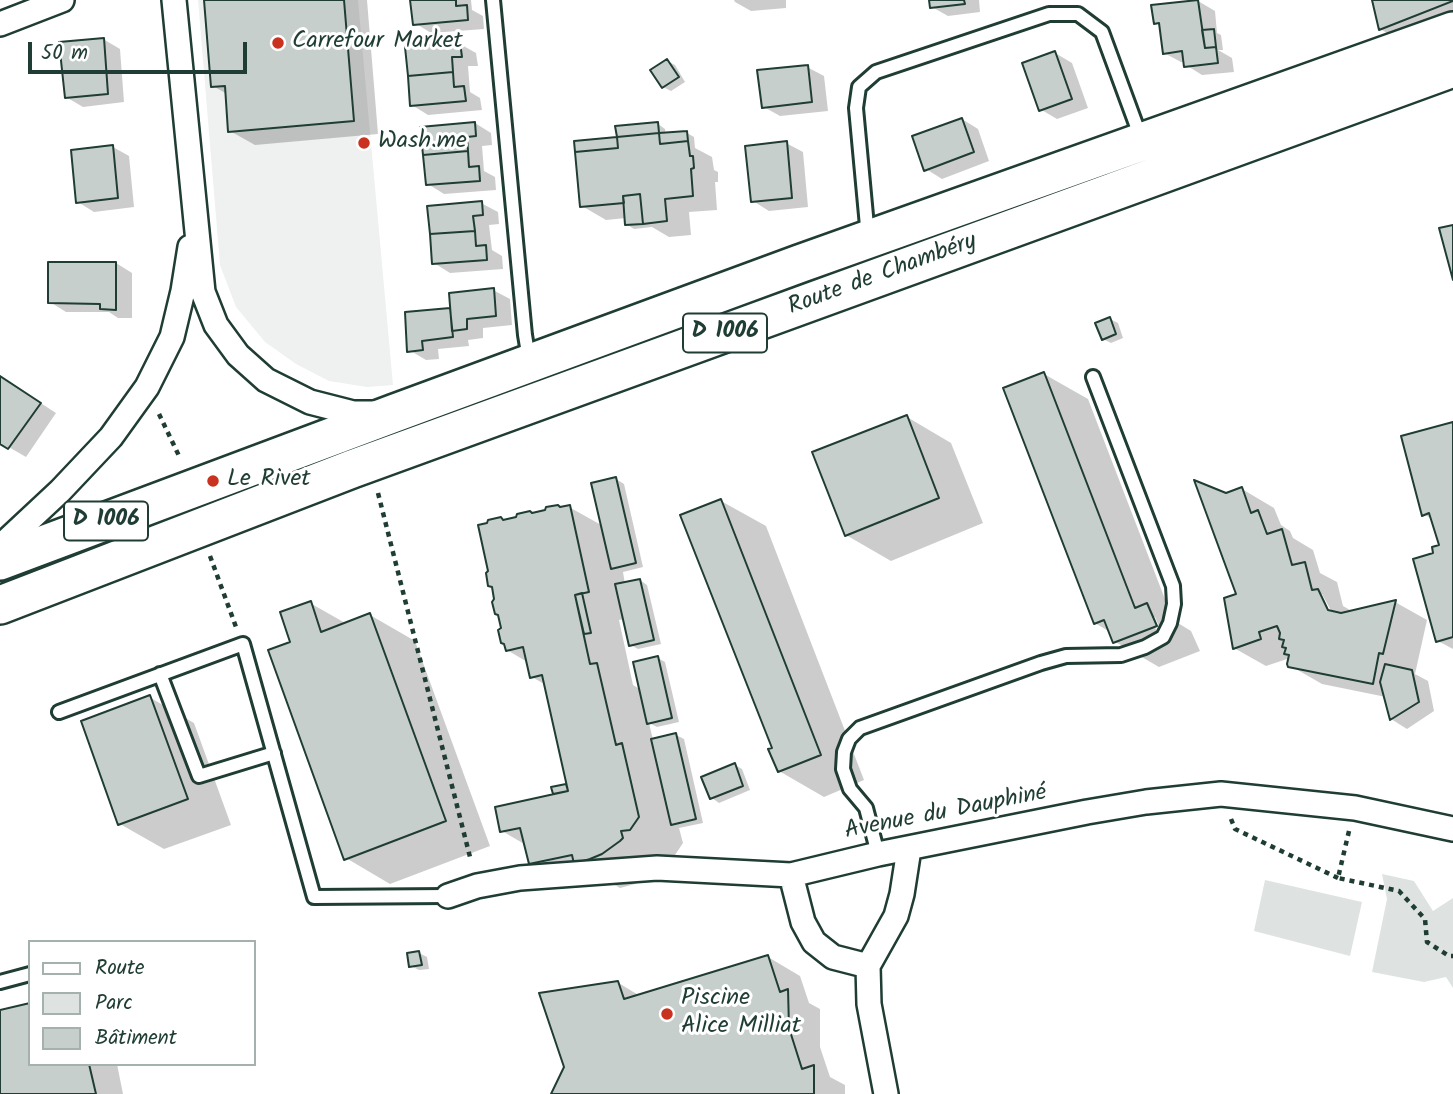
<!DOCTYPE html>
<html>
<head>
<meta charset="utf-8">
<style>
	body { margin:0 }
	#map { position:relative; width:1453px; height:1094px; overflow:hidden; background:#fff; font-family:Kalam,sans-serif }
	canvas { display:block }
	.legend { position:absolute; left:28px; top:940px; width:228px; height:126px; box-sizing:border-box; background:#fff; border:2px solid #a5b1ae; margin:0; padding:9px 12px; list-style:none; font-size:21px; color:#1f3d34 }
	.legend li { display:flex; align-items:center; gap:14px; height:35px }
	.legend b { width:35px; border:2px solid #a5b1ae }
	.scale { position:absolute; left:28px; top:42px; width:219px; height:32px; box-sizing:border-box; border:4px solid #1f3d34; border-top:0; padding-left:9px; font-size:21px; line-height:24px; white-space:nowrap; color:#1f3d34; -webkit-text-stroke:5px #fff; paint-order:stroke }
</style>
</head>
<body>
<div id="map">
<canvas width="1453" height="1094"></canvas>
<ul class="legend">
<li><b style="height:9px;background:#fff"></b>Route</li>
<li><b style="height:19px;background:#dee3e2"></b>Parc</li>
<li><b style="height:19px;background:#c7cfcc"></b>Bâtiment</li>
</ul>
<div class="scale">50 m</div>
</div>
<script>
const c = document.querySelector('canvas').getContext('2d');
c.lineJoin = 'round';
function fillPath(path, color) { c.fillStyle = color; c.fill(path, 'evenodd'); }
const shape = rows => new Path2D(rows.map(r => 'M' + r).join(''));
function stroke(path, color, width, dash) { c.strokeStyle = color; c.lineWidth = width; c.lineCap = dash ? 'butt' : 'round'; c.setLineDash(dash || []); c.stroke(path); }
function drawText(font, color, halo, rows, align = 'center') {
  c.font = font + ' Kalam,sans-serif'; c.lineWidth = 6; c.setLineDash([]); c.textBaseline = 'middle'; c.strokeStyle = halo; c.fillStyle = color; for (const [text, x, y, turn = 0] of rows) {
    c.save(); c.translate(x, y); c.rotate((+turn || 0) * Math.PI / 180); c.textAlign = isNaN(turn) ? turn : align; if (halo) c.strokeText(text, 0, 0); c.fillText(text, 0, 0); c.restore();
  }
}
const built = shape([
	[198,0,358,0,393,385,367,387,329,381,296,364,265,342,236,307,220,265]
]);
const green = shape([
	[1382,874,1414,881,1433,911,1453,898,1453,988,1446,977,1424,982,1372,972,1387,899],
	[1265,880,1362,902,1350,956,1254,931]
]);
const shadow = shape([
	[205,0,367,0,378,134,255,145,230,131,227,94,213,86],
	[412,0,471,0,472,10,483,16,484,29,431,33,415,23],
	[734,0,786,0,786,8,751,11,735,2],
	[931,0,979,0,980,12,948,16,932,7],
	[1374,0,1453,0,1453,24,1405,43,1380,29],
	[1198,1,1215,11,1217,33,1221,35,1223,50,1218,50,1232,58,1234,72,1202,75,1186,65,1185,62,1181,62,1164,53,1161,26,1156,23],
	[103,39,120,49,124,102,83,107,66,97],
	[460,44,476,53,478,66,468,66,470,92,480,98,482,110,428,115,412,105],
	[1055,53,1072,63,1088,108,1057,119,1040,109],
	[667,61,675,65,685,82,671,91,663,87],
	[807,67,824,76,828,111,780,116,764,107],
	[962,119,978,129,989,161,942,179,926,169],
	[475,123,491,133,492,145,482,146,484,171,495,177,496,190,444,194,428,184],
	[658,124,665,129,666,135,687,133,694,137,695,148,712,157,714,170,718,172,718,182,715,182,717,210,689,212,691,235,669,237,652,227,634,229,626,224,626,218,606,220,582,206,619,139],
	[786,143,803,152,808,207,769,211,753,201],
	[113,147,129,156,134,207,94,212,78,202],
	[481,203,498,212,499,224,489,225,492,250,502,256,503,269,450,273,434,263],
	[50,263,116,263,132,273,132,318,118,318,109,312,66,312,50,302],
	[493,290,510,299,512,325,483,328,483,338,468,340,469,346,438,349,439,359,426,360,409,350,407,313,452,310],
	[1110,319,1118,323,1123,338,1111,343,1103,339],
	[1044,374,1088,399,1173,620,1191,631,1200,651,1159,667,1114,641,1110,632,1095,623],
	[1151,617,1155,617,1162,633,1158,635],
	[16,387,56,413,26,457,0,442],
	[907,417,951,443,983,523,891,561,846,535],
	[1453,424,1453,649,1438,641,1436,555,1441,546,1433,520,1424,514],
	[616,479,624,484,643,567,623,572,625,584,640,580,647,585,661,644,638,649,631,645,625,619,619,620,633,685,641,690,658,658,665,662,679,722,657,727,649,723,653,740,676,735,684,739,703,823,679,828,683,843,675,855,665,856,667,864,654,874,635,884,620,888,608,881,575,888,530,863,526,845,502,831,558,795,554,793,566,786,569,788,546,685,532,677,529,663,507,650,503,629,505,521,569,507,603,526],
	[1242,489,1274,508,1281,525,1290,531,1293,538,1313,550,1320,573,1337,582,1343,606,1350,610,1351,612,1395,602,1427,620,1415,674,1428,681,1434,711,1407,729,1391,719,1386,697,1322,684,1289,665,1290,658,1266,666,1234,648,1238,595,1226,495],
	[1318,594,1322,594,1334,616,1331,618],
	[721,501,766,526,864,780,824,797,779,771],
	[310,603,347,624,370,615,415,641,490,846,390,884,346,858,293,643],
	[149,697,194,723,231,825,164,849,120,824],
	[735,765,742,769,750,790,719,803,712,798],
	[419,953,427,957,429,969,419,970,411,966],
	[768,957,800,976,809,1003,820,1009,820,1047,830,1077,845,1085,845,1094,553,1094,617,982,640,996],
	[0,1011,30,1064,117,1064,123,1094,0,1094]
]);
const building = shape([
	[204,0,344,0,354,121,228,132,225,86,211,87,204,0],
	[410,0,456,0,456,6,467,5,468,20,413,25,410,0],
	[929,0,964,0,965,4,930,8,929,0],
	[1198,0,1205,48,1216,47,1218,63,1184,67,1182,51,1163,54,1159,23,1154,24,1151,5,1198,0],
	[1372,0,1452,0,1453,1,1379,30,1372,0],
	[1214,29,1216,47,1205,48,1202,30,1214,29],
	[104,38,108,94,65,98,59,42,104,38],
	[460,42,462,57,452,57,453,72,408,76,405,47,460,42],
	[1055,51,1072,99,1039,111,1022,63,1055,51],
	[667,59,679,77,662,88,650,70,667,59],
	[808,65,812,102,762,108,757,70,808,65],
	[453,72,454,87,464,86,466,101,410,106,408,76,453,72],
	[962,118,974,152,924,171,912,136,962,118],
	[475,122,476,136,467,137,468,151,423,155,420,127,475,122],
	[658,122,659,133,617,137,615,126,658,122],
	[687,131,688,141,660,144,659,133,687,131],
	[659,133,660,144,688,141,690,156,693,156,694,168,691,169,693,196,665,199,667,221,643,224,640,194,623,196,624,203,580,207,575,152,618,148,617,137,659,133],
	[617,137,618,148,575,152,574,141,617,137],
	[787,141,792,198,751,202,745,146,787,141],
	[113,145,118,198,76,203,71,150,113,145],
	[468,151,469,167,479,166,480,181,426,185,423,155,468,151],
	[640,194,643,224,625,225,623,196,640,194],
	[482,201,483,215,473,216,475,231,430,234,427,206,482,201],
	[1453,225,1453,280,1439,228,1453,225],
	[475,231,476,246,486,245,487,260,432,264,430,234,475,231],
	[48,262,116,262,116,310,100,309,100,304,48,303,48,262],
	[494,288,496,316,467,319,467,329,452,331,449,293,494,288],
	[450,308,453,337,422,341,423,350,407,352,405,312,450,308],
	[1110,317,1116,334,1102,340,1095,323,1110,317],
	[1044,372,1135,608,1147,603,1157,626,1113,643,1104,620,1094,624,1003,388,1044,372],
	[0,376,41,403,8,449,0,444,0,376],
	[907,415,939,498,845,536,812,452,907,415],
	[1453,422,1453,637,1436,642,1413,559,1433,553,1432,547,1439,545,1429,513,1422,516,1401,436,1453,422],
	[616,477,636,563,611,569,591,483,616,477],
	[1194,480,1226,493,1242,487,1251,513,1258,510,1267,534,1282,529,1292,565,1305,562,1312,590,1318,589,1328,610,1341,613,1396,600,1383,654,1379,653,1373,684,1288,667,1287,664,1289,655,1284,654,1286,648,1282,647,1284,640,1279,639,1280,633,1277,626,1259,632,1261,639,1233,649,1224,598,1236,594,1194,480],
	[721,499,821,755,778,772,768,749,772,748,680,515,721,499],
	[558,505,560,507,570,505,589,592,575,595,590,664,597,663,616,745,622,743,639,817,630,830,621,831,623,838,620,841,602,854,590,859,574,864,572,855,529,864,520,828,500,832,495,807,568,791,542,675,530,678,523,647,506,651,504,644,501,643,498,630,501,628,498,615,495,614,492,602,494,599,492,587,488,586,486,573,488,571,478,525,487,523,488,520,501,517,503,520,516,517,517,514,530,511,532,513,545,510,546,507,558,505],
	[640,579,654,640,629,646,615,584,640,579],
	[582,593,591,633,584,634,575,595,582,593],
	[311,601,321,632,370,613,446,821,344,860,268,650,290,642,280,612,311,601],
	[658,656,672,718,647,724,633,662,658,656],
	[1385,664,1412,670,1419,702,1390,720,1380,682,1385,664],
	[150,695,188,799,118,825,81,721,150,695],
	[676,733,696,819,671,825,651,739,676,733],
	[735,763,743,786,710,799,701,777,735,763],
	[566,784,568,791,553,794,551,787,566,784],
	[419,951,422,965,409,967,407,953,419,951],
	[768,955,780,992,788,989,789,1028,802,1069,814,1065,814,1094,551,1094,564,1067,539,993,618,981,624,999,768,955],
	[30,1003,30,1064,89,1064,96,1094,0,1094,0,1010,30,1003]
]);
const path = shape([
	[159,414,180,458,181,458],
	[378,493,471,861],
	[210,556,236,627],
	[1231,819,1235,829,1338,878],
	[1349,831,1338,878,1399,891,1425,919,1427,942,1449,956,1453,956]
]);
const lane = shape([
	[493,0,525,335,529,359],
	[868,237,856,108,859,87,876,72,1049,14,1078,14,1102,32,1141,138],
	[160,674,199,776,274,753],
	[59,712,243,644,314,897,448,896],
	[878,854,866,808,850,789,843,769,844,752,849,739,860,728,1041,663,1066,656,1121,655,1145,647,1163,637,1170,623,1174,604,1173,586,1093,377],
	[0,982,30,974]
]);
const street = shape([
	[174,0,203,292,216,325,238,355,266,380,310,402,353,413,377,413],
	[0,24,62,0],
	[0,547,60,491,111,437,147,387,172,337,183,291,190,247],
	[791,875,803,922,814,942,833,957,868,966],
	[448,896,477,886,520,878,657,868,791,875,878,854,1087,812,1146,802,1221,794,1355,808,1453,829],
	[886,1094,869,1004,868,966,896,916,902,894,909,849]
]);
const primary = shape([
	[0,561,395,413,799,264,1453,31],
	[0,605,352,469,1453,68]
]);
const markers = [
	[278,43,7,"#c8321e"],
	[364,143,7,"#c8321e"],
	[213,481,7,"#c8321e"],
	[667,1014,7,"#c8321e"]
];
const shields = [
	[725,333,84],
	[106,521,84]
];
const shieldNames = [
	["D 1006",725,333],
	["D 1006",106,521]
];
const poiNames = [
	["Carrefour Market",292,43],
	["Wash.me",378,143],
	["Le Rivet",227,481],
	["Piscine",681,1000],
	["Alice Milliat",681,1028]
];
const streetNames = [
	["Route de Chambéry",883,276,-20],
	["Avenue du Dauphiné",946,814,-11]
];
fillPath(built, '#eef1f0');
fillPath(green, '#dee3e2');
fillPath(shadow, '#0003');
fillPath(building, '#c7cfcc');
stroke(building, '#1f3d34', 2);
stroke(lane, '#1f3d34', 18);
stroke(street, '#1f3d34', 28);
stroke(primary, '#1f3d34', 42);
stroke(path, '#1f3d34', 4.5, [5, 5]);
stroke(lane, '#fff', 12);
stroke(street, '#fff', 23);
stroke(primary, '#fff', 37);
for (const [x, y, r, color] of markers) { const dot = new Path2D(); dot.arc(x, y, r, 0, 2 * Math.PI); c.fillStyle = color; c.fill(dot); stroke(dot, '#fff', 2.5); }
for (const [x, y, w] of shields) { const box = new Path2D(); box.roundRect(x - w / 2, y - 19.5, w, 39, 5); c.fillStyle = '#fff'; c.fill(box); stroke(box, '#1f3d34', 2); }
drawText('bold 23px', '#1f3d34', null, shieldNames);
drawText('24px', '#1f3d34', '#fff', poiNames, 'left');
drawText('24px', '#1f3d34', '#fff', streetNames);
</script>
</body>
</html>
